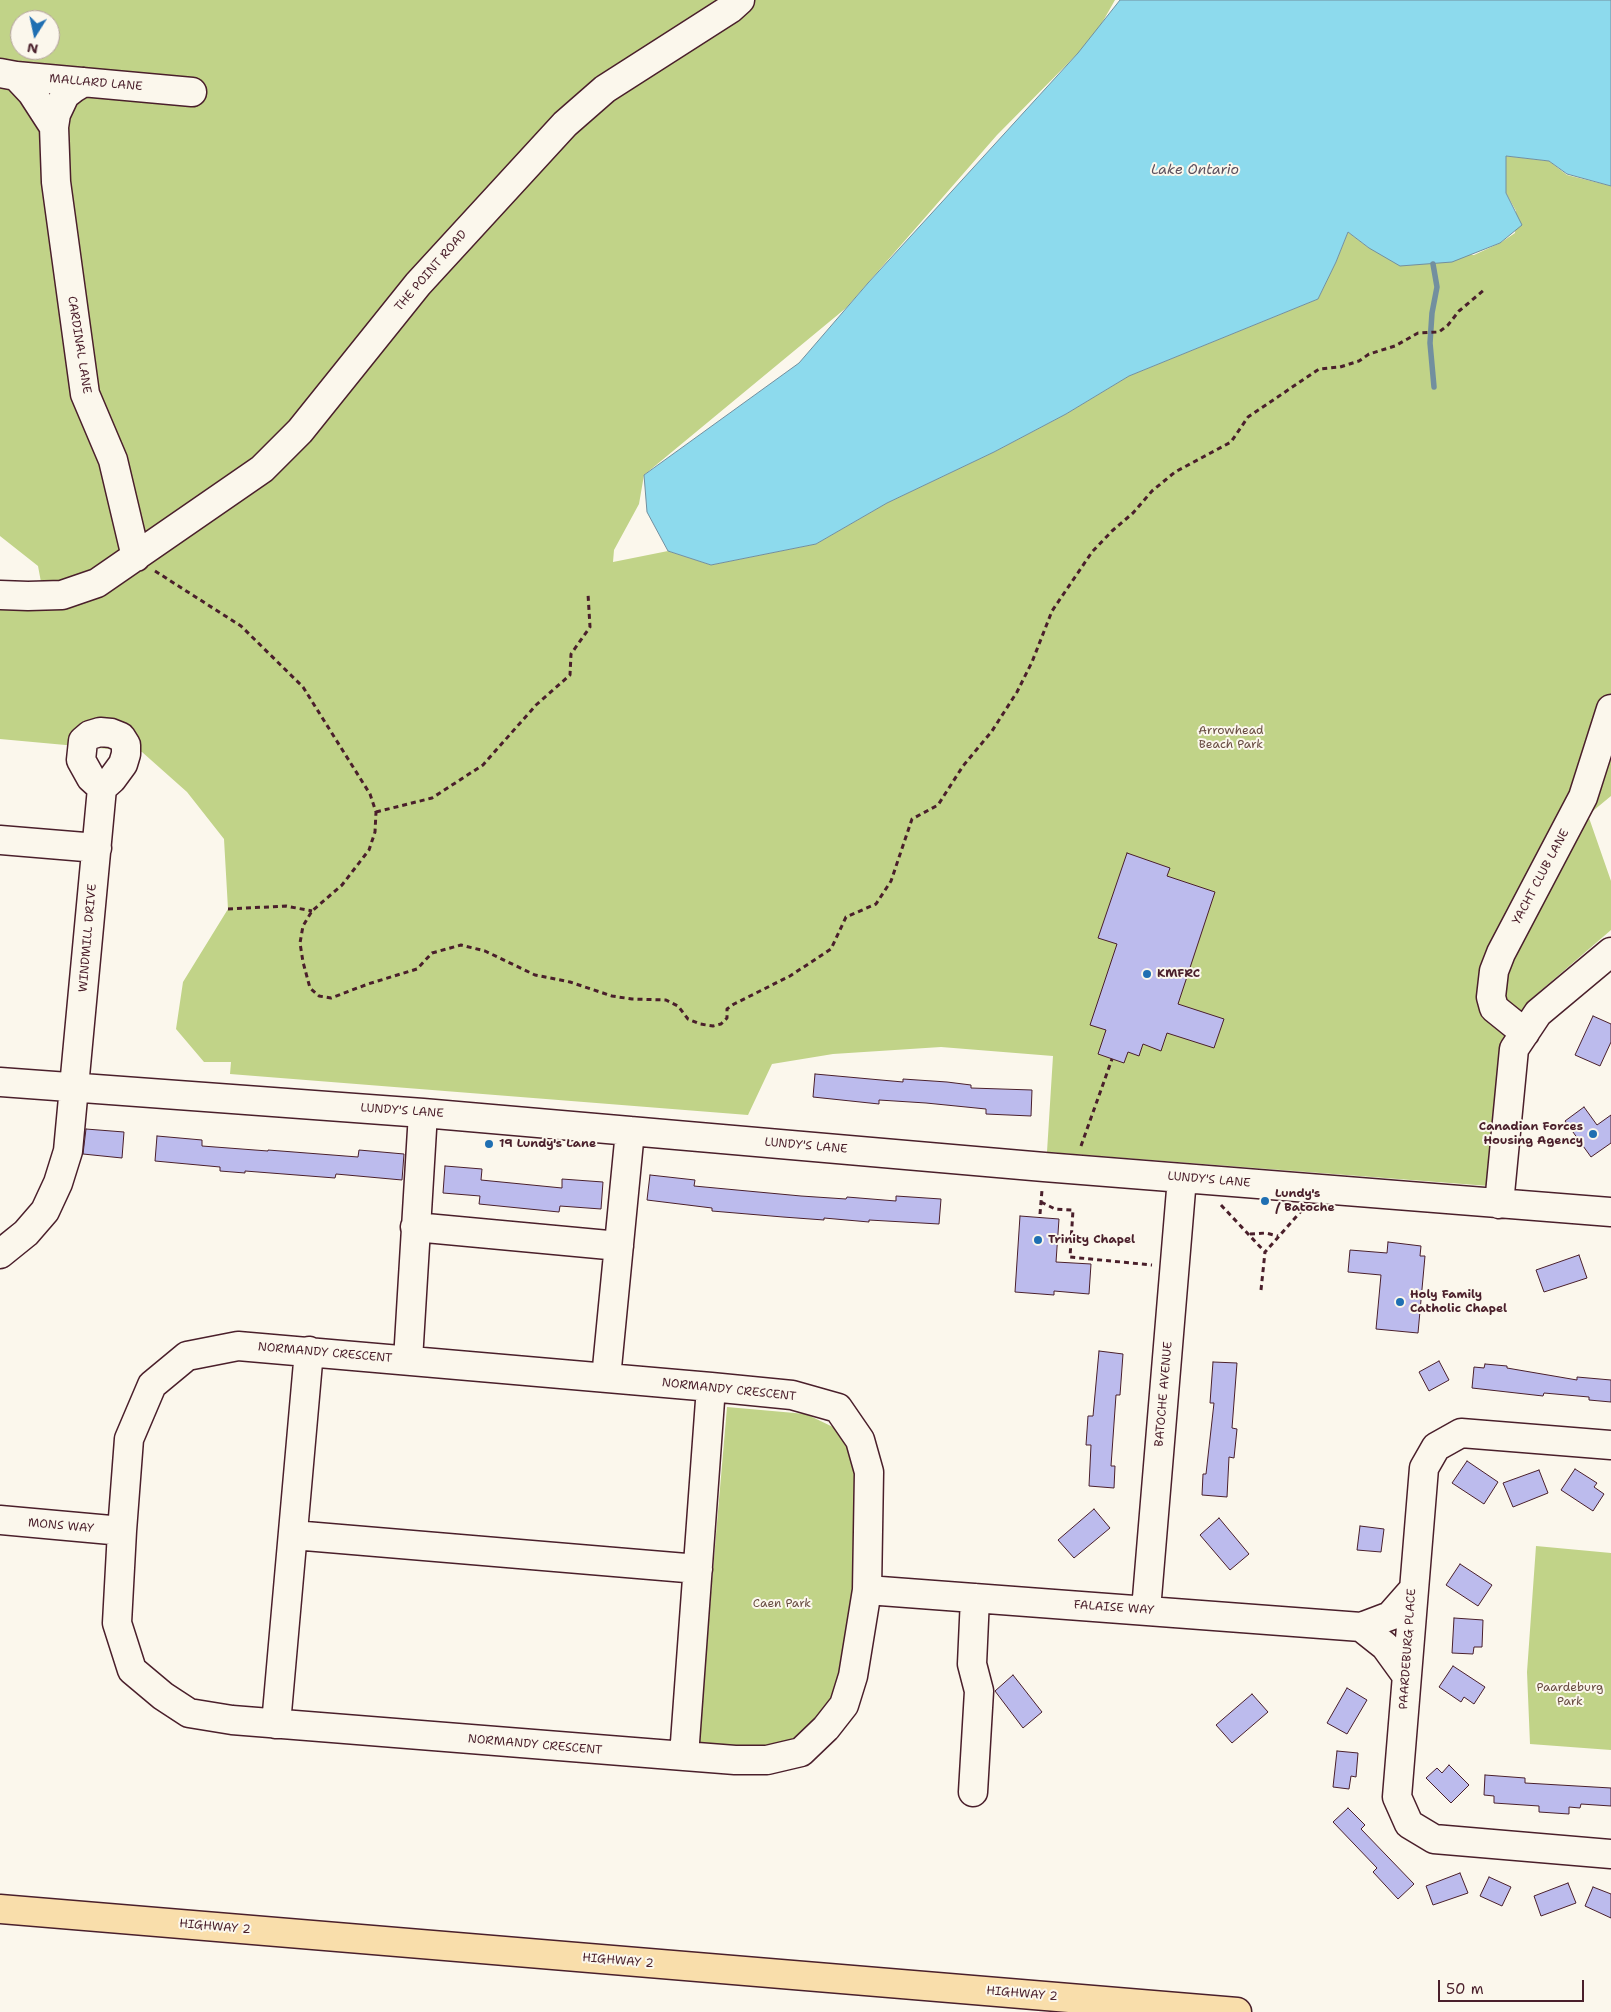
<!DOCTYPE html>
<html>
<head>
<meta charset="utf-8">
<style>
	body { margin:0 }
	#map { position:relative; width:1611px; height:2012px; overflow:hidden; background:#fbf7ec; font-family:"Shantell Sans",sans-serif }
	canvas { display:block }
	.north { position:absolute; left:10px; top:10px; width:50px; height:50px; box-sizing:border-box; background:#fbf7ec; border:1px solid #b4a19f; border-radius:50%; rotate:190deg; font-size:14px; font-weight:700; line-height:20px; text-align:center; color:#4a1f2b }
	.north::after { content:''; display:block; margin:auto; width:18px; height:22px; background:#1f6fb2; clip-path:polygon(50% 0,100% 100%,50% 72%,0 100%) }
	.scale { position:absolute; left:1438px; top:1980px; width:146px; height:22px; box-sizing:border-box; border:2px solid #4a1f2b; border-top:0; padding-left:6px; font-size:15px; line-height:18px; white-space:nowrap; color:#4a1f2b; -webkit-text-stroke:4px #fbf7ec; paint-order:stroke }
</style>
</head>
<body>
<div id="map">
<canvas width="1611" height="2012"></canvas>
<div class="north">N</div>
<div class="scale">50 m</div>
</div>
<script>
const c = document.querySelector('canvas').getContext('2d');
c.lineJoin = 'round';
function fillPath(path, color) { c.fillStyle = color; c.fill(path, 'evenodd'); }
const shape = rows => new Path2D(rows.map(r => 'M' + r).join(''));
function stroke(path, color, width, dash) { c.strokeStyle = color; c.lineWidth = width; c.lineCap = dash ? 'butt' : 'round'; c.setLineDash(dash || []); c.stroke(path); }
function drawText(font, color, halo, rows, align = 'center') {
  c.font = font + ' "Shantell Sans",sans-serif'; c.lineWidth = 4; c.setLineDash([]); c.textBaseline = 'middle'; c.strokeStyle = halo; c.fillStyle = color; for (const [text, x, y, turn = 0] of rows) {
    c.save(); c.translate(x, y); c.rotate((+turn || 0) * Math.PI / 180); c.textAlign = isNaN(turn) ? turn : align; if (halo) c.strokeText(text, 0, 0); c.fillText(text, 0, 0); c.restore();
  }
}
const green = shape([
	[0,0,1115,0,1094,37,997,135,846,308,644,475,639,504,614,550,613,562,668,551,711,565,816,544,887,503,996,451,1066,414,1129,376,1318,299,1336,262,1348,232,1369,248,1474,255,1500,243,1515,233,1516,211,1506,193,1506,156,1549,161,1567,175,1611,186,1611,796,1588,815,1611,881,1611,930,1531,999,1505,1047,1489,1186,1047,1152,1053,1056,941,1047,833,1054,772,1064,748,1115,230,1074,231,1062,204,1062,176,1029,183,982,228,909,224,839,187,792,142,752,0,739,0,608,46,609,38,566,0,536],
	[20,20,50,20,50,50,20,50],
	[727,1407,806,1414,833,1427,853,1444,862,1470,853,1616,840,1700,826,1728,777,1752,698,1744],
	[1536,1546,1611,1553,1611,1750,1530,1744,1527,1672]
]);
const water = shape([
	[1120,0,1611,0,1611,186,1567,174,1549,161,1506,156,1506,193,1522,225,1500,243,1452,262,1400,266,1369,248,1348,232,1336,262,1318,299,1129,376,1066,414,994,452,887,503,816,544,711,565,668,551,647,512,644,475,799,363,868,283,1078,53,1120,0]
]);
const stream = shape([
	[1433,264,1437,287,1432,313,1430,343,1434,387]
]);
const building = shape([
	[1127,853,1170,868,1167,876,1215,892,1178,1004,1224,1019,1214,1048,1167,1033,1161,1051,1143,1044,1139,1056,1128,1052,1124,1063,1098,1054,1106,1030,1090,1025,1117,944,1098,938,1127,853],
	[1593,1016,1611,1024,1611,1042,1600,1066,1575,1055,1593,1016],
	[815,1074,903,1082,903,1079,947,1082,971,1085,971,1088,1032,1090,1031,1116,986,1114,986,1109,926,1103,879,1100,879,1104,813,1097,815,1074],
	[1584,1107,1597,1125,1611,1115,1611,1143,1591,1157,1565,1121,1584,1107],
	[86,1129,124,1132,122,1158,83,1154,86,1129],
	[157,1136,202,1140,202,1146,268,1151,268,1150,358,1157,359,1150,404,1154,402,1180,336,1174,335,1178,245,1171,245,1173,220,1171,220,1167,155,1161,157,1136],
	[445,1166,482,1169,481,1180,562,1188,562,1179,603,1182,601,1209,560,1206,559,1212,479,1204,480,1196,443,1193,445,1166],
	[650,1175,695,1180,694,1186,801,1196,846,1199,847,1197,896,1201,896,1196,941,1199,939,1224,869,1220,869,1222,824,1218,824,1220,783,1217,712,1211,712,1208,647,1200,650,1175],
	[1020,1216,1059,1219,1056,1262,1091,1264,1089,1294,1054,1291,1054,1295,1015,1292,1020,1216],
	[1388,1242,1421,1246,1420,1256,1425,1256,1418,1333,1376,1329,1381,1275,1348,1272,1350,1250,1387,1253,1388,1242],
	[1579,1255,1587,1278,1544,1292,1536,1270,1579,1255],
	[1099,1351,1123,1354,1120,1395,1116,1395,1111,1466,1115,1466,1114,1488,1089,1486,1091,1445,1086,1445,1088,1416,1093,1416,1099,1351],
	[1439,1361,1449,1380,1429,1391,1419,1372,1439,1361],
	[1213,1362,1237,1363,1232,1428,1237,1429,1234,1458,1229,1457,1227,1497,1202,1495,1203,1474,1206,1474,1214,1403,1210,1403,1213,1362],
	[1485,1364,1507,1366,1507,1368,1577,1380,1577,1377,1611,1380,1611,1402,1589,1400,1589,1397,1544,1393,1543,1396,1472,1388,1474,1367,1484,1368,1485,1364],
	[1467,1461,1498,1482,1484,1504,1452,1483,1467,1461],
	[1575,1469,1597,1483,1594,1487,1604,1494,1593,1511,1561,1490,1575,1469],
	[1539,1470,1548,1493,1513,1507,1503,1483,1539,1470],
	[1094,1509,1110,1528,1074,1558,1058,1540,1094,1509],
	[1219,1518,1249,1554,1230,1570,1200,1535,1219,1518],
	[1360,1526,1384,1529,1381,1552,1357,1550,1360,1526],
	[1460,1564,1492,1585,1478,1606,1446,1585,1460,1564],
	[1454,1618,1483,1620,1482,1647,1474,1647,1473,1654,1452,1653,1454,1618],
	[1453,1666,1485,1687,1474,1704,1464,1697,1461,1702,1439,1687,1453,1666],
	[1013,1675,1042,1712,1023,1728,995,1691,1013,1675],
	[1347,1688,1367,1700,1347,1734,1327,1723,1347,1688],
	[1252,1694,1268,1712,1232,1743,1216,1725,1252,1694],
	[1337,1751,1358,1753,1356,1777,1351,1776,1349,1789,1333,1787,1337,1751],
	[1449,1765,1469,1785,1451,1803,1426,1778,1437,1768,1442,1773,1449,1765],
	[1485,1775,1525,1778,1525,1783,1611,1788,1611,1806,1581,1804,1580,1808,1569,1807,1569,1814,1539,1812,1539,1806,1494,1803,1494,1796,1484,1795,1485,1775],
	[1348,1808,1365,1825,1361,1829,1414,1884,1398,1899,1373,1872,1377,1868,1333,1822,1348,1808],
	[1460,1873,1468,1893,1433,1905,1426,1886,1460,1873],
	[1489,1877,1511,1887,1502,1906,1480,1896,1489,1877],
	[1568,1883,1576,1903,1541,1916,1534,1896,1568,1883],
	[1593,1887,1611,1894,1611,1918,1585,1906,1593,1887]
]);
const path = shape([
	[155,571,241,626,303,687,370,794,376,812,375,832,369,850,342,885,312,911,303,926,300,943,303,962,310,988,319,996,331,998,368,984,417,969,432,953,461,945,485,951,535,975,570,982,612,996,632,999,666,1000,678,1006,688,1019,700,1024,713,1026,721,1024,727,1018,727,1009,734,1004,790,976,831,949,846,917,876,904,891,881,912,819,938,805,963,766,992,731,1017,692,1032,662,1052,611,1092,552,1112,531,1133,513,1152,491,1175,472,1231,442,1248,417,1319,369,1340,367,1359,361,1369,354,1395,346,1418,333,1439,332,1448,325,1459,311,1484,290],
	[376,812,432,798,483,765,536,705,570,675,571,654,590,627,588,594],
	[228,909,286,906,312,911],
	[1081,1146,1112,1059],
	[1041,1202,1055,1209,1073,1210,1070,1257,1152,1265],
	[1221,1205,1265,1252],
	[1040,1214,1042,1190],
	[1250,1234,1266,1233,1278,1236],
	[1261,1290,1265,1252,1302,1210]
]);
const minor = shape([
	[0,73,16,76,192,92],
	[16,76,32,93,54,127],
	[84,82,74,88,65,95,56,114,54,127,56,182,85,394,113,460,136,557],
	[0,595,28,596,62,595,97,583,262,469,300,431,418,284,565,124,605,89,730,9,740,0],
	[0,840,97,848],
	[1525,1033,1494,1008,1491,997,1494,971,1501,953,1583,797,1611,709],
	[0,1082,423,1113,1044,1167,1611,1212],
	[1499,1204,1514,1049,1538,1013,1611,952],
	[415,1227,619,1246],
	[0,1254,26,1233,45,1211,58,1183,68,1151,102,788,112,779,123,764,126,754,126,745,121,737,111,733,100,732,90,735,83,741,81,760,91,778,102,788],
	[238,1346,711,1387,792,1395,838,1408,860,1440,869,1472,867,1590,853,1676,844,1705,826,1728,801,1752,767,1760,735,1760,684,1756,232,1720,189,1713,163,1696,132,1670,117,1623,122,1531,129,1439,152,1385,187,1356,238,1346],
	[408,1360,423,1113],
	[606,1378,630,1131],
	[1611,1445,1461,1433,1436,1447,1424,1468,1397,1797,1409,1824,1434,1839,1611,1854],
	[0,1520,122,1531],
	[293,1535,698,1569],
	[867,1590,1361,1627,1390,1616,1412,1591],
	[1146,1610,1182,1178],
	[1361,1627,1385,1646,1406,1675],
	[276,1724,309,1351],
	[684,1756,711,1387],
	[973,1792,979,1691,972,1664,975,1598]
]);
const major = shape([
	[0,1909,1237,2012]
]);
const markers = [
	[1147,974,5,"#1f6fb2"],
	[1593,1134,5,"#1f6fb2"],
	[489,1144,5,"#1f6fb2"],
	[1265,1201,5,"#1f6fb2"],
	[1038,1240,5,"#1f6fb2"],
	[1400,1302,5,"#1f6fb2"]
];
const streetNames = [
	["MALLARD LANE",96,83,5],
	["THE POINT ROAD",431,271,-49],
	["CARDINAL LANE",79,345,81],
	["YACHT CLUB LANE",1541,877,-62],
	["WINDMILL DRIVE",88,938,-85],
	["LUNDY'S LANE",402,1111,4],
	["LUNDY'S LANE",806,1146,5],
	["LUNDY'S LANE",1209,1180,5],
	["NORMANDY CRESCENT",325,1353,5],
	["NORMANDY CRESCENT",729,1390,6],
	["BATOCHE AVENUE",1164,1394,-85],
	["MONS WAY",61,1526,5],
	["FALAISE WAY",1114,1608,4],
	["PAARDEBURG PLACE",1408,1649,-86],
	["NORMANDY CRESCENT",535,1745,5],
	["HIGHWAY 2",215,1927,5],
	["HIGHWAY 2",618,1961,5],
	["HIGHWAY 2",1022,1994,5]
];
const parkNames = [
	["Arrowhead",1231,731],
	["Beach Park",1231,745],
	["Caen Park",782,1604],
	["Paardeburg",1570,1688],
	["Park",1570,1702]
];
const poiNames = [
	["KMFRC",1157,974],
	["Canadian Forces",1583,1127,"right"],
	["Housing Agency",1583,1141,"right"],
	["19 Lundy's Lane",499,1144],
	["Lundy's",1275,1194],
	["/ Batoche",1275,1208],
	["Trinity Chapel",1048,1240],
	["Holy Family",1410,1295],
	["Catholic Chapel",1410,1309]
];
const waterNames = [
	["Lake Ontario",1195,170]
];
fillPath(green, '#c1d388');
fillPath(water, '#8ddaed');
stroke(water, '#728f9f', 1);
stroke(stream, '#728f9f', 5.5);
fillPath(building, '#bcbbed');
stroke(building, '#4a1f2b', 1);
stroke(minor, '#4a1f2b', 31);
stroke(major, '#4a1f2b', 31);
stroke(path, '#4a1f2b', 3, [5, 4]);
stroke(minor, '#fbf7ec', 28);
stroke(major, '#f9deab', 28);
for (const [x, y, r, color] of markers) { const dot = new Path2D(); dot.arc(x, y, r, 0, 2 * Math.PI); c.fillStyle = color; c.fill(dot); stroke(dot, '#fbf7ec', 2); }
drawText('12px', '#4a1f2b', '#fbf7ec', streetNames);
drawText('12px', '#684c42', '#fbf7ec', parkNames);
drawText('bold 12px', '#4a1f2b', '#fbf7ec', poiNames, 'left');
drawText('italic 14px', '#5b4e5c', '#fbf7ec', waterNames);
</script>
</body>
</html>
